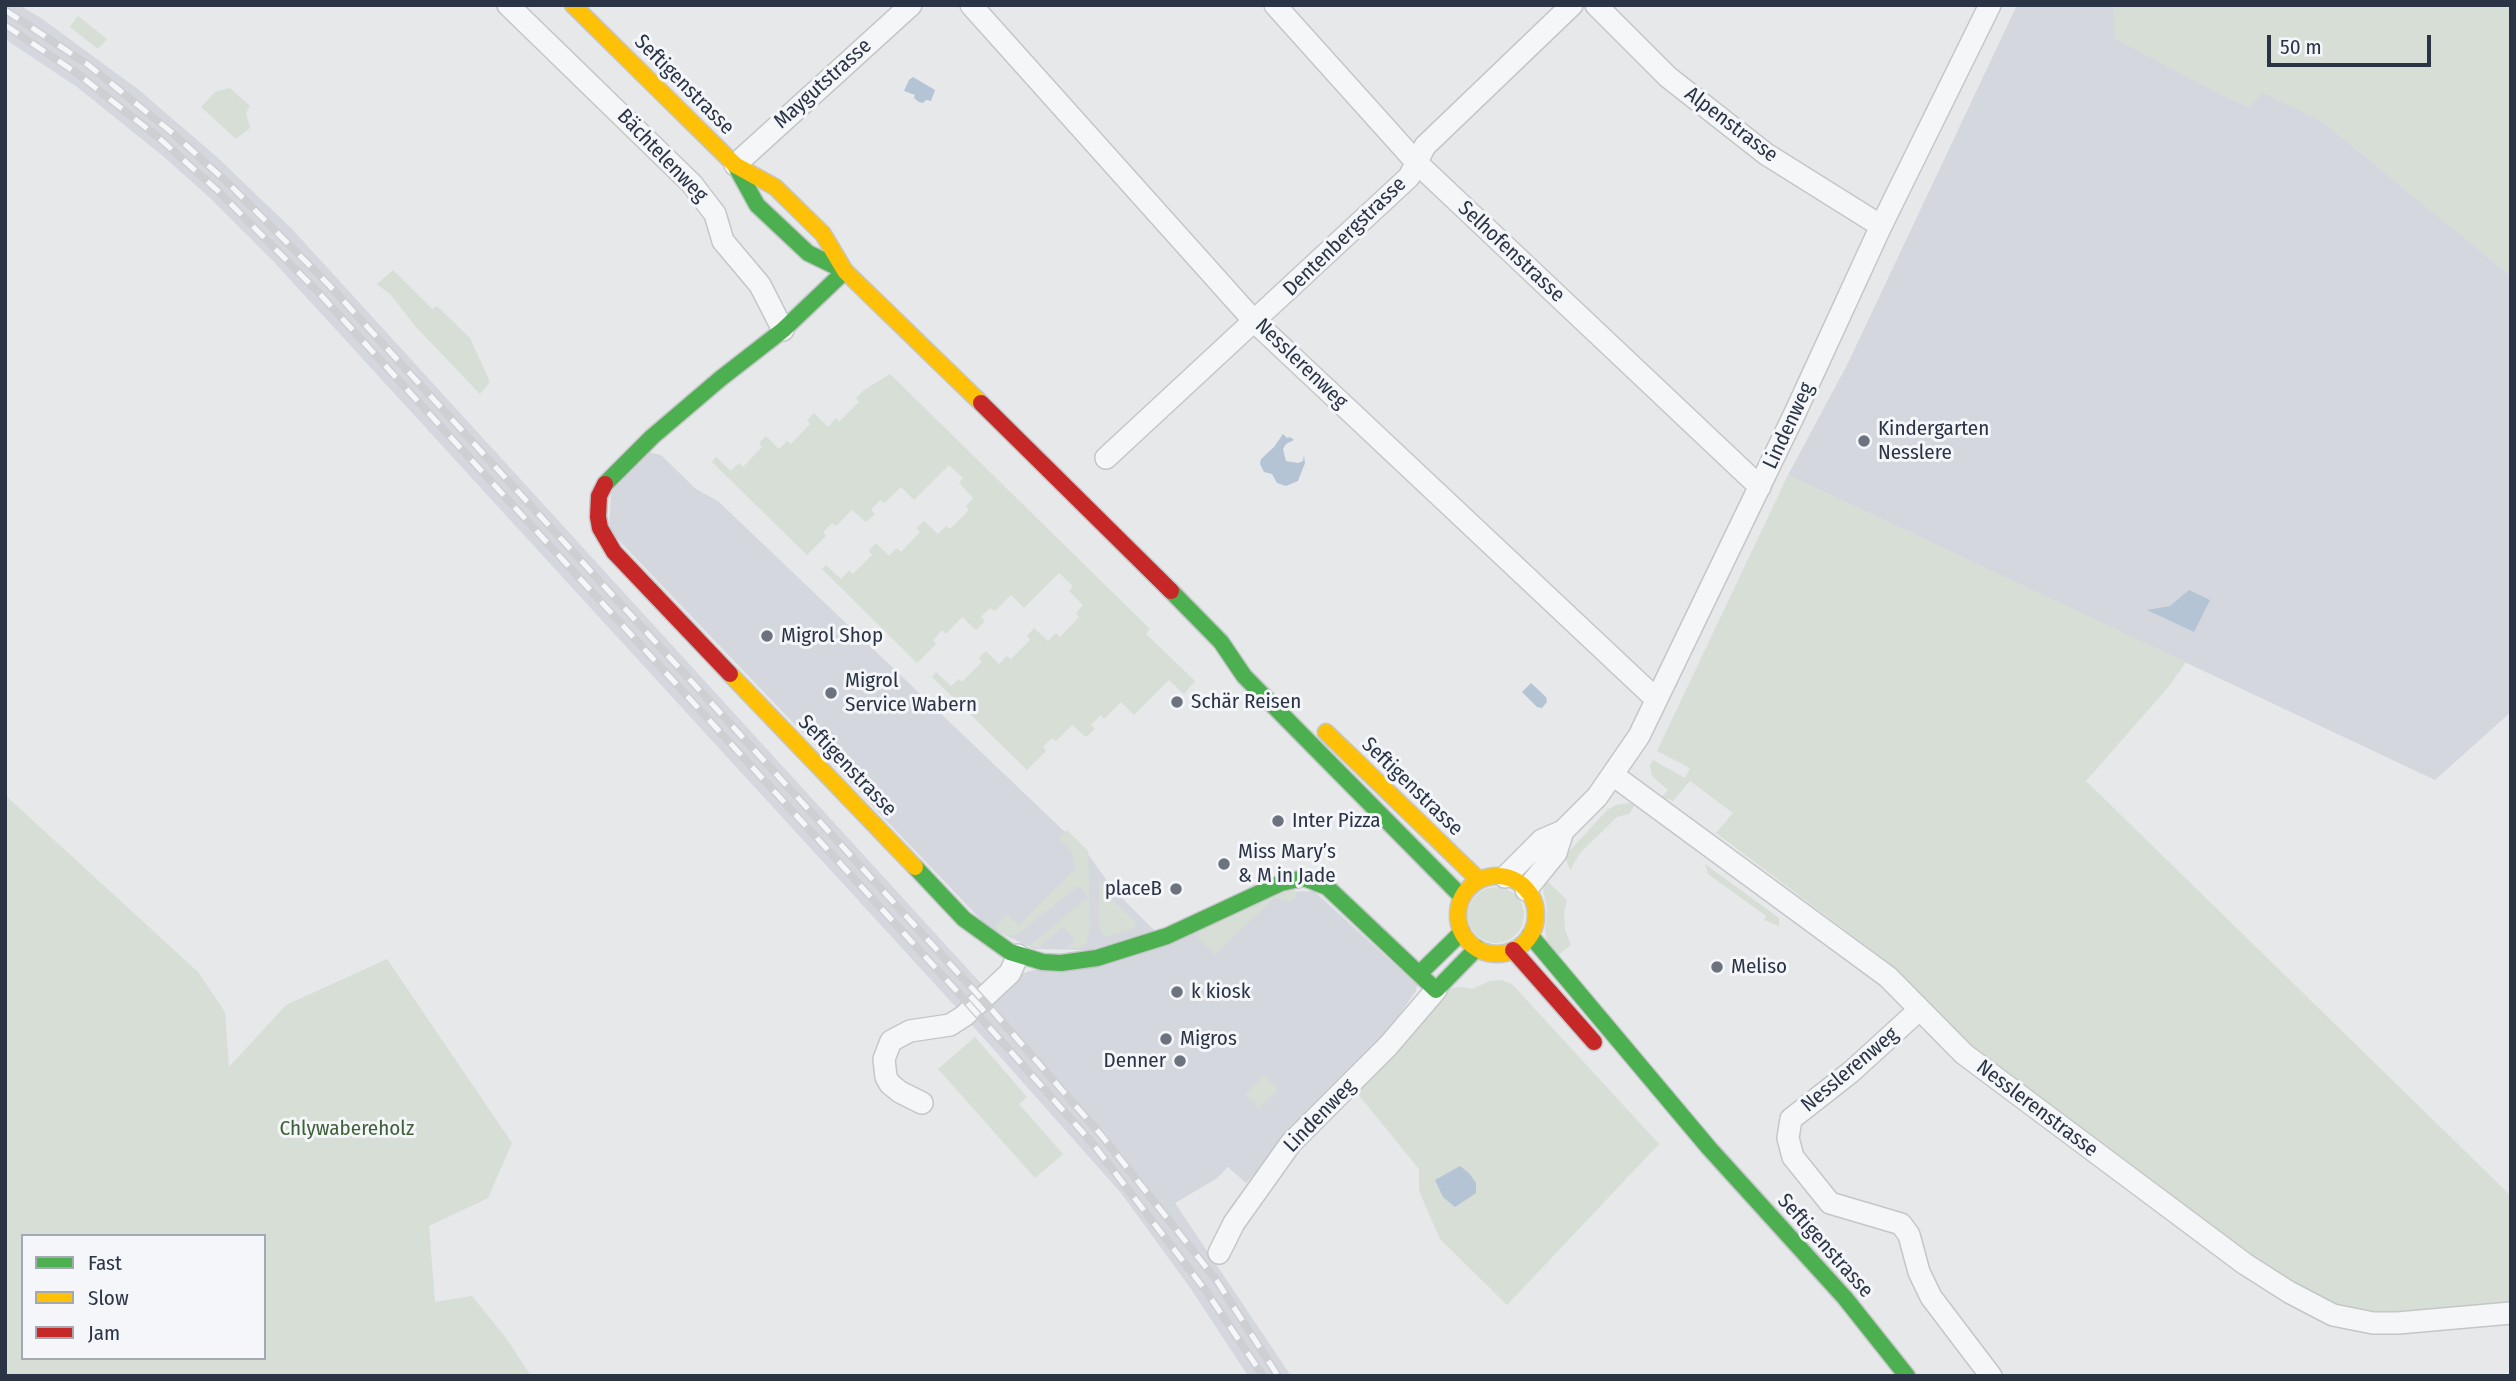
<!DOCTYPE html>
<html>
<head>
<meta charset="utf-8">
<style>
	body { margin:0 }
	#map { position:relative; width:2516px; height:1381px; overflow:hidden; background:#e6e8ea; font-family:"Fira Sans Condensed",sans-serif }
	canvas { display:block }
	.frame { position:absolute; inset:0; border:7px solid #2b3445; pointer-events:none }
	.legend { position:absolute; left:21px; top:1234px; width:245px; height:126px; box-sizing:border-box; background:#f4f6f9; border:2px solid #a4a8b1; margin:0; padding:9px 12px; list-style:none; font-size:21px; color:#2b3445 }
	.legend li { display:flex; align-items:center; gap:14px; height:35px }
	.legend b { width:35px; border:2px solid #a4a8b1 }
	.scale { position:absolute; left:2267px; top:35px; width:164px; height:32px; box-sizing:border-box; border:4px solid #2b3445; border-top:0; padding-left:9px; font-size:21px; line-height:24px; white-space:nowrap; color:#2b3445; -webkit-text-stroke:5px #f4f6f9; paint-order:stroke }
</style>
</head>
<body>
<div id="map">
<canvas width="2516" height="1381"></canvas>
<div class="frame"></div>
<ul class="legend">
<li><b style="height:9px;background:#4caf50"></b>Fast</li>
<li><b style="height:9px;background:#ffc107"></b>Slow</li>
<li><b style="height:9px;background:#c62828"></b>Jam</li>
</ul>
<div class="scale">50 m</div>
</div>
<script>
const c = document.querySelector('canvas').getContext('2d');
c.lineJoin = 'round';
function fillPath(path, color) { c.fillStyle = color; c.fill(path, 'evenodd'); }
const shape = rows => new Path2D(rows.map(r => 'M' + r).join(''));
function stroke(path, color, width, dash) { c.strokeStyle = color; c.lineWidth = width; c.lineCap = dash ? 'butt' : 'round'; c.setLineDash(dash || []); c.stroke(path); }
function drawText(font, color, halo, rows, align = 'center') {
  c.font = font + ' "Fira Sans Condensed",sans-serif'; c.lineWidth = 6; c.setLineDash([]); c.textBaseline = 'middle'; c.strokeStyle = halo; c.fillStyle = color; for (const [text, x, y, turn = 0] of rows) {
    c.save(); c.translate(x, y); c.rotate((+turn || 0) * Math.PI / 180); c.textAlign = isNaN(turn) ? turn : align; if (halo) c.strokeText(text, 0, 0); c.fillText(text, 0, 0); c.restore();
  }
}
const built = shape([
	[5,5,19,5,41,18,139,90,218,158,292,229,996,1000,1021,974,1278,892,1314,891,1417,985,1416,991,1380,1042,1246,1183,1228,1167,1216,1179,1175,1203,1291,1376,1248,1376,1191,1289,1121,1193,965,1017,274,262,211,199,163,156,77,87,5,39],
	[2017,5,2113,5,2116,39,2232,100,2250,107,2262,92,2323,122,2511,276,2511,712,2435,780,1788,475,1848,363],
	[648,452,661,455,696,489,718,501,1088,854,1112,888,1155,931,1090,950,1034,949,988,927,609,530,611,492]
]);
const green = shape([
	[2113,5,2511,5,2511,276,2323,122,2262,93,2250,107,2232,100,2115,39],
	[78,16,107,39,98,49,70,27],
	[230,88,250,106,246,113,250,128,236,139,201,107,215,92],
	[393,270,432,309,437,306,470,338,490,382,480,394,415,326,391,295,377,284],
	[890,374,1150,629,1146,634,1195,681,1184,694,1169,680,1134,715,1121,702,1104,719,1101,715,1091,725,1095,729,1086,737,1072,725,1056,741,1052,738,1043,747,1046,751,1027,770,932,677,936,672,951,686,959,679,962,682,982,662,979,658,986,651,999,664,1007,656,1011,659,1030,640,1027,636,1034,628,1048,641,1056,633,1060,637,1079,617,1076,613,1083,605,1069,591,1073,586,1059,573,1024,608,1011,595,995,611,990,608,981,617,985,621,976,630,962,617,946,634,942,630,937,636,933,640,936,644,917,663,822,569,826,565,841,579,849,571,853,574,872,555,869,551,876,543,889,556,897,548,901,552,920,532,917,528,924,521,938,534,946,526,950,529,969,510,966,506,973,498,959,483,963,478,949,465,914,500,901,487,884,503,880,500,871,510,875,514,866,522,852,510,836,526,832,523,823,532,826,536,807,555,712,462,716,457,731,471,739,463,743,467,762,447,759,443,766,436,779,449,787,441,791,444,810,424,807,421,814,413,828,427,836,418,839,422,859,402,856,398,864,390],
	[1788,475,2186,662,2170,685,2086,781,2511,1196,2511,1305,2402,1316,2343,1311,2267,1272,1967,1043,1889,963,1716,833,1733,813,1690,781,1673,801,1668,799,1663,801,1660,799,1668,790,1652,776,1650,765,1653,760,1685,778,1690,768,1657,751],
	[5,795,198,972,225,1012,229,1067,286,1005,387,959,512,1143,488,1198,429,1226,435,1302,472,1296,506,1338,531,1376,5,1376],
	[23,1236,264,1236,264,1358,23,1358],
	[1629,803,1635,805,1629,814,1617,817,1580,853,1570,870,1565,856,1607,810,1616,805],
	[1067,830,1088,851,1090,926,1087,943,1080,948,1068,948,1075,939,1063,927,1038,948,1029,946,1088,897,1078,886,1017,935,1006,936,994,927,1007,914,1019,925,1075,869,1072,852,1058,838],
	[1705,864,1779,918,1779,926,1764,920,1766,916,1708,874],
	[1099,879,1108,895,1135,921,1136,928,1104,937,1099,925],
	[1546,880,1567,900,1564,913,1565,930,1571,945,1558,955,1547,942,1545,929,1547,909,1543,889],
	'1468 915a28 28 0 1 1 56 0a28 28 0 1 1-56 0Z',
	[1293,890,1296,892,1296,897,1291,902,1274,898,1215,955,1198,938,1200,930,1279,893],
	[1501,980,1512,984,1659,1144,1507,1305,1440,1239,1419,1191,1419,1169,1357,1093,1448,989,1460,987,1473,989,1489,981],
	[975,1037,1027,1097,1019,1104,1063,1154,1035,1178,938,1069],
	[1264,1075,1278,1089,1259,1108,1245,1094]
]);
const water = shape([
	[913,77,935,90,931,101,926,100,923,103,919,102,914,98,915,95,904,91,909,80],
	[1283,434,1287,438,1290,437,1294,440,1286,444,1283,449,1286,461,1298,463,1303,461,1304,455,1305,463,1298,481,1286,486,1277,483,1272,474,1264,472,1260,464,1261,459,1274,447],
	[2189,590,2210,600,2194,632,2147,610,2170,606],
	[1531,683,1546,697,1547,702,1542,708,1537,707,1522,692],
	[1460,1166,1469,1173,1476,1183,1476,1193,1455,1207,1443,1197,1435,1180]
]);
const street = shape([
	[508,5,692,184,715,214,723,241,760,285,783,330],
	[971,5,1255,322,1656,699],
	[1275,5,1417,163,1760,487],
	[1596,5,1668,77,1766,154,1881,226],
	[735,165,911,5],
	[1106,458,1409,177,1425,146,1572,5],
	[1613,775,1888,977,1964,1054,2245,1264,2289,1292,2333,1315,2373,1323,2398,1323,2511,1313],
	[1505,877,1542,840,1563,831,1597,797,1639,736,1795,413,1881,226,1990,5],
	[1526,890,1556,853,1563,831],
	[1919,1010,1851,1072,1791,1119,1788,1138,1793,1157,1830,1203,1901,1224,1909,1235,1919,1272,1931,1297,1991,1376],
	[922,1103,900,1092,890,1084,886,1077,884,1059,891,1041,910,1031,950,1025,964,1016,1010,973,1018,955],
	[1219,1253,1234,1223,1291,1143,1388,1046,1436,990]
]);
const fast = shape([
	[735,165,757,205,808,253,845,271],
	[605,484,652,437,720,379,783,330,845,271],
	[1171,591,1221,642,1244,676,1462,897],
	[915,867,964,919,1010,952,1043,962,1061,963,1097,958,1167,936,1281,883,1304,878,1327,887,1436,990,1477,948],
	[1530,935,1709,1148,1845,1298,1907,1376],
	[1420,973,1462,932]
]);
const slow = shape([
	[573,5,735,165,775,187,823,234,845,271,981,403],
	[730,674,915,867],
	[1326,732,1479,880],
	'1458 915a39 39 0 1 1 78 0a39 39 0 1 1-78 0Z'
]);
const jam = shape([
	[981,403,1171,591],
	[605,484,599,496,598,517,600,528,614,552,730,674],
	[1513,950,1594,1042]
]);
const rail = shape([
	[5,10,87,64,175,135,230,185,329,285,992,1010,1102,1136,1217,1281,1278,1376],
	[5,25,78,74,159,138,217,190,318,292,964,999,1093,1144,1206,1291,1263,1376]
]);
const markers = [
	[1864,441,7,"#6c737f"],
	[767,636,7,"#6c737f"],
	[831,693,7,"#6c737f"],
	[1177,702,7,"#6c737f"],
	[1278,821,7,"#6c737f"],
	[1224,864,7,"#6c737f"],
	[1176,889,7,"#6c737f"],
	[1717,967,7,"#6c737f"],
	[1177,992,7,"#6c737f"],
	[1166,1039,7,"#6c737f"],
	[1180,1061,7,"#6c737f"]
];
const streetNames = [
	["Maygutstrasse",823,84,-42],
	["Seftigenstrasse",684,85,45],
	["Alpenstrasse",1731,125,37],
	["Bächtelenweg",662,156,46],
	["Dentenbergstrasse",1345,237,-44],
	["Selhofenstrasse",1511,252,43],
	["Nesslerenweg",1301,364,44],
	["Lindenweg",1789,426,-65],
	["Seftigenstrasse",847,766,46],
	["Seftigenstrasse",1412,787,44],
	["Nesslerenweg",1850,1070,-40],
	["Nesslerenstrasse",2037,1109,37],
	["Lindenweg",1320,1116,-46],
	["Seftigenstrasse",1825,1246,48]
];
const poiNames = [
	["Kindergarten",1878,429],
	["Nesslere",1878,453],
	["Migrol Shop",781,636],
	["Migrol",845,681],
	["Service Wabern",845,705],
	["Schär Reisen",1191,702],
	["Inter Pizza",1292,821],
	["Miss Mary’s",1238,852],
	["& M in Jade",1238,876],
	["placeB",1162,889,"right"],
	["Meliso",1731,967],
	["k kiosk",1191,992],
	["Migros",1180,1039],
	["Denner",1166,1061,"right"]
];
const parkNames = [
	["Chlywabereholz",347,1129]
];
fillPath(built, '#d4d7dd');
fillPath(green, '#d6ded6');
fillPath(water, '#b4c4d5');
stroke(street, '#c4c6c8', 24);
stroke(fast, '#c4c6c8', 19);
stroke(slow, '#c4c6c8', 19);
stroke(jam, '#c4c6c8', 19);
stroke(street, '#f5f6f7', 21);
stroke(fast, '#4caf50', 16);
stroke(slow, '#ffc107', 16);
stroke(jam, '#c62828', 16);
stroke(rail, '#cecfd2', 8);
stroke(rail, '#f4f6f9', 5, [16]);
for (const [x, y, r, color] of markers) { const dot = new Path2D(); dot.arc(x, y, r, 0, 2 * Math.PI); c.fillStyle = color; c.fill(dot); stroke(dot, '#f4f6f9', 2.5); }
drawText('21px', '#2b3445', '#f4f6f9', streetNames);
drawText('21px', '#2b3445', '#f4f6f9', poiNames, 'left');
drawText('21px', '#3f6138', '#f4f6f9', parkNames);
</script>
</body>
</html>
